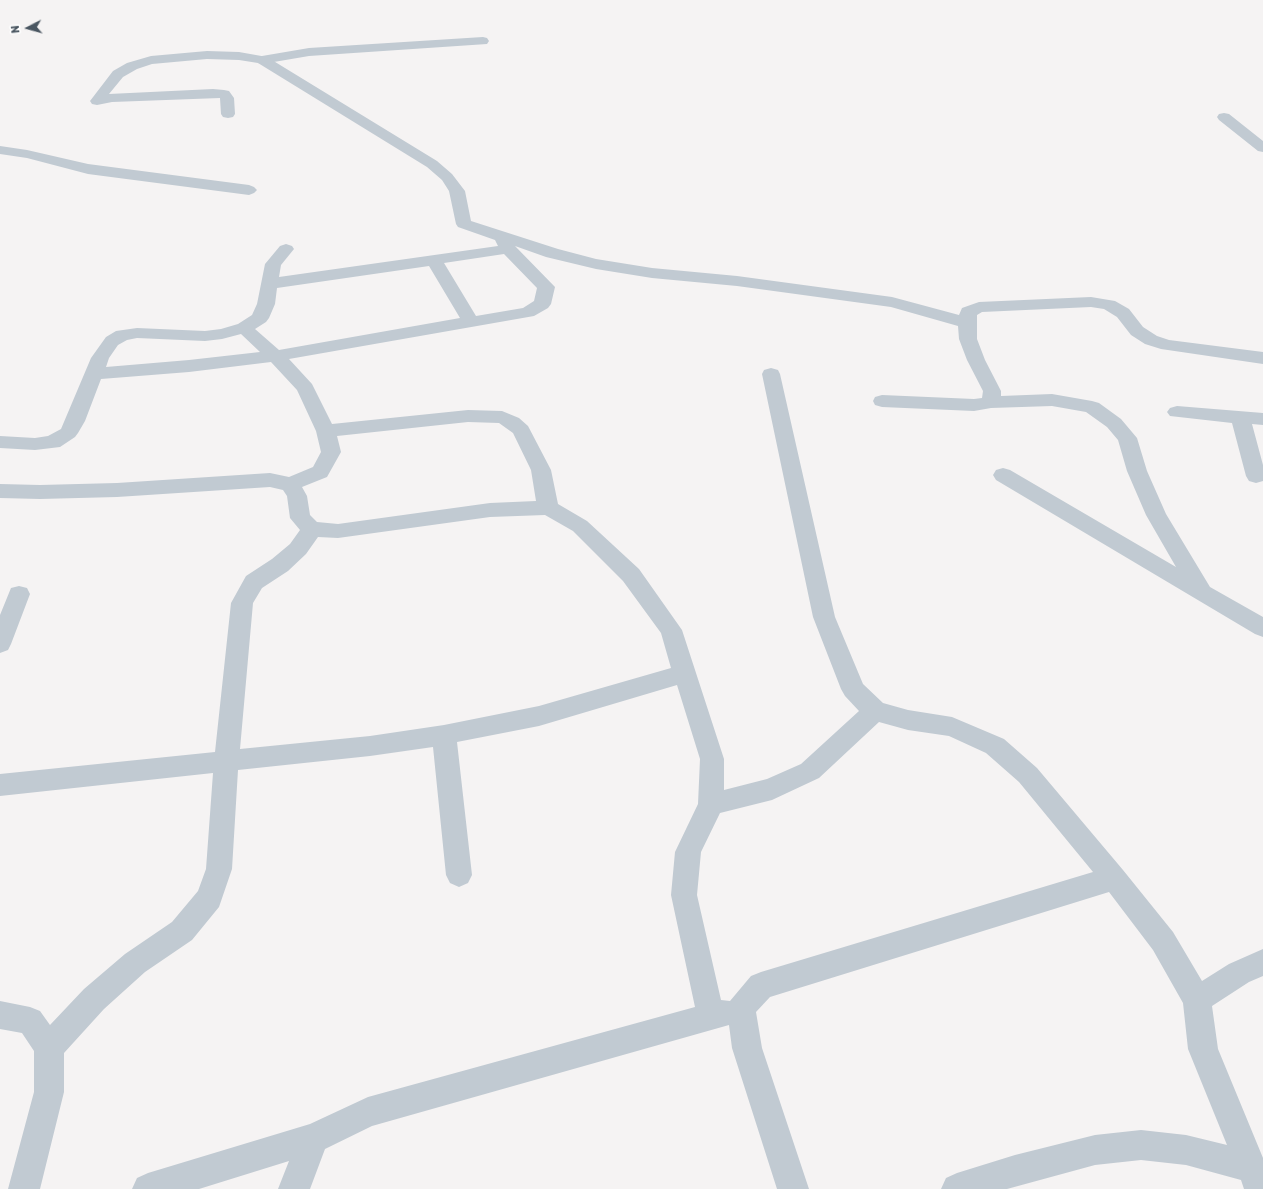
<!DOCTYPE html>
<html>
<head>
<meta charset="utf-8">
<style>
	body { margin:0 }
	#map { position:relative; width:1263px; height:1189px; overflow:hidden; background:#f5f3f3; font-family:Rubik,sans-serif }
	canvas { display:block }
	.north { position:absolute; left:8px; top:8px; width:40px; height:40px; -webkit-text-stroke:3px #fff; paint-order:stroke; rotate:264deg; font-size:11px; font-weight:700; line-height:16px; text-align:center; color:#4a5661 }
	.north::after { content:''; display:block; margin:auto; width:14px; height:18px; background:#4a5661; clip-path:polygon(50% 0,100% 100%,50% 72%,0 100%) }
</style>
</head>
<body>
<div id="map">
<canvas width="1263" height="1189"></canvas>
<div class="north">N</div>
</div>
<script>
const c = document.querySelector('canvas').getContext('2d');
c.lineJoin = 'round';
const shape = rows => new Path2D(rows.map(r => 'M' + r).join(''));
function fillPath(path, color) { c.fillStyle = color; c.fill(path, 'evenodd'); }
const lane = shape([
	[483,37,487,38,489,41,487,44,309,56,262,64,258,63,256,60,258,57,262,56,309,48,483,37]
]);
const street = shape([
	[207,51,239,52,267,57,437,161,452,174,465,191,471,221,558,249,596,259,652,268,737,276,892,297,959,315,962,308,979,302,1091,297,1115,301,1129,309,1143,327,1157,336,1169,340,1263,352,1263,364,1161,349,1145,344,1131,335,1117,317,1104,309,1091,307,982,312,977,315,977,339,985,360,1001,391,1001,396,1052,394,1092,401,1099,403,1121,419,1137,438,1147,471,1166,514,1210,587,1263,617,1263,637,1255,634,996,480,993,475,996,470,1003,468,1010,470,1176,567,1146,515,1127,471,1118,440,1107,427,1086,412,1052,406,991,408,974,411,882,407,875,405,873,401,875,397,882,395,974,399,982,398,983,391,967,360,959,339,958,326,891,307,737,286,652,278,596,269,546,257,515,246,555,287,551,304,548,308,534,316,289,359,312,384,332,424,468,410,502,411,519,418,528,426,551,470,558,504,587,521,639,569,682,630,724,759,724,790,767,779,801,764,859,711,845,696,841,689,813,617,762,374,764,370,771,368,778,370,780,374,835,617,863,684,883,703,908,710,952,717,1004,739,1037,768,1123,870,1173,932,1202,981,1229,964,1263,949,1263,976,1249,982,1212,1006,1218,1049,1263,1158,1263,1189,1244,1189,1241,1180,1186,1165,1141,1160,1095,1165,1007,1189,941,1189,946,1178,957,1173,1015,1155,1095,1135,1141,1130,1186,1135,1227,1145,1188,1049,1183,1003,1153,950,1109,892,770,997,756,1012,762,1048,809,1189,777,1189,732,1048,729,1025,372,1126,325,1149,310,1189,278,1189,289,1161,199,1189,132,1189,137,1178,148,1173,310,1124,368,1097,695,1007,671,895,675,852,698,804,700,759,677,685,539,726,457,742,472,875,468,883,459,887,450,883,446,875,433,747,370,756,238,770,232,869,219,907,192,940,145,972,104,1009,64,1053,64,1092,40,1189,8,1189,34,1092,34,1051,22,1033,0,1029,0,1001,30,1007,40,1011,50,1025,84,989,125,954,172,922,198,891,206,869,213,773,0,796,0,774,215,752,231,603,246,576,272,559,290,544,300,530,290,518,287,496,283,490,270,487,117,497,40,499,0,498,0,484,40,485,117,483,270,473,289,477,313,467,321,452,316,431,297,390,271,362,189,372,101,379,85,421,78,433,75,437,60,447,35,450,0,448,0,436,35,438,48,436,61,429,91,358,106,337,116,331,137,328,205,331,221,329,238,324,252,315,257,304,265,264,280,246,286,244,292,246,294,249,281,265,279,277,498,246,495,240,458,227,456,224,449,191,442,180,427,167,258,63,239,60,207,59,152,64,137,69,123,77,109,94,213,89,224,90,229,91,234,98,235,114,233,117,228,118,223,117,221,114,220,98,112,102,97,105,92,104,90,101,113,71,127,63,151,56,207,51],
	[504,254,537,288,534,301,523,308,476,316,444,263,504,254],
	[429,266,460,318,279,350,255,329,266,322,269,318,275,304,277,288,429,266],
	[241,334,260,352,189,360,106,367,109,358,118,345,127,340,137,338,205,341,222,339,241,334],
	[468,422,499,423,513,433,531,470,536,501,490,503,338,524,317,522,310,515,307,496,302,487,327,477,341,452,337,436,468,422],
	[545,515,573,531,623,581,661,633,671,668,539,706,444,725,370,736,240,749,253,603,262,588,288,571,306,554,318,537,338,538,490,517,545,515],
	[879,722,908,730,949,736,986,753,1019,782,1093,872,761,972,751,976,730,1001,721,1000,697,895,701,852,720,813,772,800,819,778,879,722],
	[1224,113,1229,114,1263,141,1263,152,1258,151,1219,120,1217,117,1219,114,1224,113],
	[0,146,27,150,88,164,249,185,254,187,257,190,254,193,249,195,88,174,27,158,0,154,0,146],
	[1177,406,1263,413,1263,425,1252,424,1263,465,1263,481,1256,483,1249,481,1246,476,1232,423,1170,416,1167,412,1170,408,1177,406],
	[19,586,27,588,30,594,11,644,8,650,0,653,0,615,11,588,19,586]
]);
fillPath(lane, '#c1cad2');
fillPath(street, '#c1cad2');
</script>
</body>
</html>
